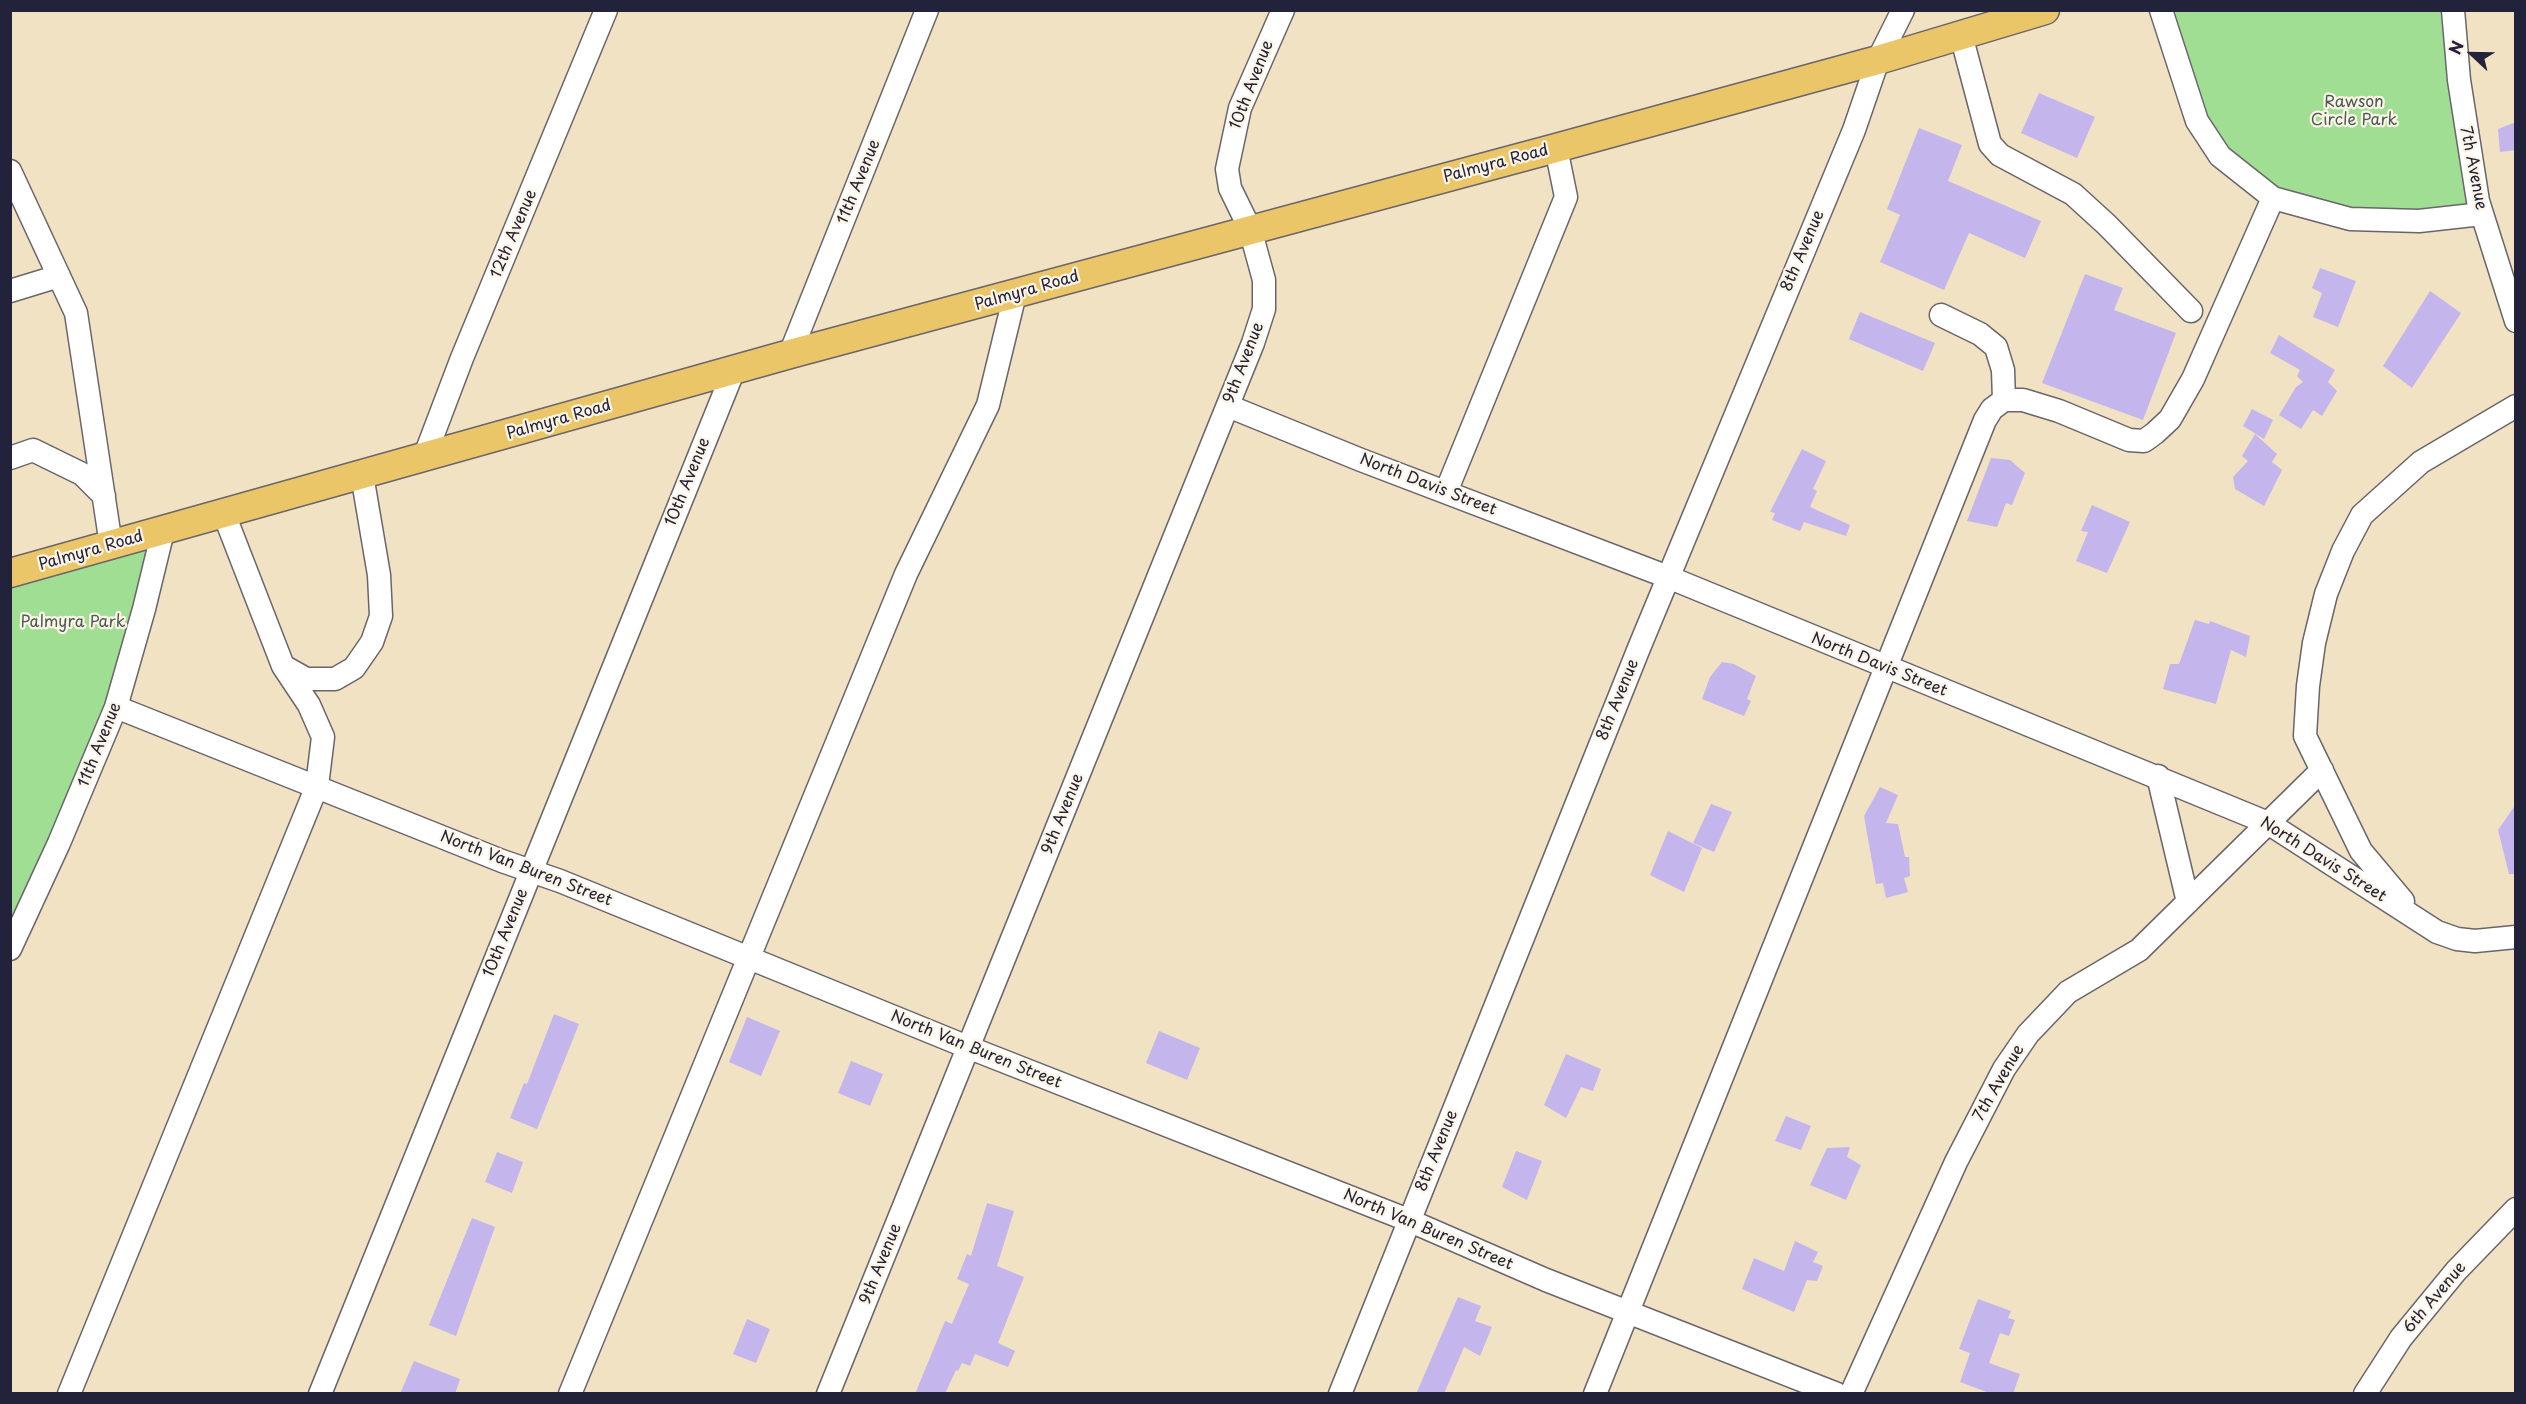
<!DOCTYPE html>
<html>
<head>
<meta charset="utf-8">
<style>
	body { margin:0 }
	#map { position:relative; width:2526px; height:1404px; overflow:hidden; background:#f1e2c3; font-family:"Playpen Sans",sans-serif }
	canvas { display:block }
	.frame { position:absolute; inset:0; border:12px solid #22223b; pointer-events:none }
	.north { position:absolute; left:2442px; top:24px; width:60px; height:60px; -webkit-text-stroke:4px #fcf5e5; paint-order:stroke; rotate:292deg; font-size:16px; font-weight:700; line-height:24px; text-align:center; color:#22223b }
	.north::after { content:''; display:block; margin:auto; width:21px; height:27px; background:#22223b; clip-path:polygon(50% 0,100% 100%,50% 72%,0 100%) }
</style>
</head>
<body>
<div id="map">
<canvas width="2526" height="1404"></canvas>
<div class="frame"></div>
<div class="north">N</div>
</div>
<script>
const c = document.querySelector('canvas').getContext('2d');
c.lineJoin = 'round';
function fillPath(path, color) { c.fillStyle = color; c.fill(path, 'evenodd'); }
const shape = rows => new Path2D(rows.map(r => 'M' + r).join(''));
function stroke(path, color, width, dash) { c.strokeStyle = color; c.lineWidth = width; c.lineCap = dash ? 'butt' : 'round'; c.setLineDash(dash || []); c.stroke(path); }
function drawText(font, color, halo, rows, align = 'center') {
  c.font = font + ' "Playpen Sans",sans-serif'; c.lineWidth = 4.5; c.setLineDash([]); c.textBaseline = 'middle'; c.strokeStyle = halo; c.fillStyle = color; for (const [text, x, y, turn = 0] of rows) {
    c.save(); c.translate(x, y); c.rotate((+turn || 0) * Math.PI / 180); c.textAlign = isNaN(turn) ? turn : align; if (halo) c.strokeText(text, 0, 0); c.fillText(text, 0, 0); c.restore();
  }
}
const green = shape([
	[2164,11,2452,11,2479,212,2351,216,2265,188,2202,120],
	[158,532,121,681,11,941,11,574]
]);
const building = shape([
	[2039,93,2095,117,2077,158,2021,133],
	[2516,122,2516,150,2500,152,2498,129],
	[1919,128,1962,145,1948,181,2041,221,2025,258,1969,233,1944,290,1880,262,1900,215,1887,209],
	[2320,268,2356,281,2338,327,2313,317,2322,293,2312,288],
	[2085,274,2123,288,2114,310,2176,333,2143,420,2042,383],
	[2430,291,2461,313,2412,388,2383,366],
	[1860,312,1935,343,1923,371,1849,339],
	[2279,335,2335,370,2328,382,2337,391,2322,416,2313,410,2301,429,2279,415,2296,387,2303,382,2297,376,2300,370,2270,353],
	[2252,409,2273,420,2264,439,2243,426],
	[2255,434,2277,454,2272,462,2282,470,2264,506,2235,489,2233,477,2248,461,2242,456],
	[1802,449,1826,461,1813,489,1817,491,1810,507,1850,525,1846,536,1804,522,1800,531,1772,520,1775,513,1770,512],
	[1991,458,2010,460,2025,473,2012,505,2006,503,1997,527,1967,521],
	[2092,505,2130,522,2107,573,2076,561,2088,532,2081,531],
	[2195,620,2209,624,2210,621,2250,636,2246,657,2231,650,2216,704,2163,689,2170,664,2179,664],
	[1722,662,1734,664,1756,676,1747,699,1751,701,1744,716,1702,699,1710,677],
	[1880,787,1898,795,1886,823,1898,824,1905,857,1909,857,1910,876,1904,878,1908,892,1886,898,1883,883,1876,884,1864,816],
	[1711,804,1732,812,1714,852,1693,843],
	[2516,804,2516,874,2509,874,2498,830],
	[1668,831,1702,848,1684,892,1650,875],
	[554,1014,579,1024,537,1129,510,1118,524,1083,527,1084],
	[747,1017,780,1031,761,1076,729,1062],
	[1159,1031,1200,1048,1187,1080,1146,1063],
	[1566,1054,1601,1069,1593,1091,1581,1087,1566,1118,1544,1105],
	[851,1061,883,1074,870,1106,838,1093],
	[1786,1116,1811,1126,1801,1150,1775,1141],
	[1850,1147,1847,1157,1861,1165,1846,1200,1810,1185,1827,1148],
	[1516,1151,1542,1161,1527,1200,1502,1187],
	[497,1152,523,1162,512,1193,485,1182],
	[987,1203,1014,1211,997,1266,1024,1277,998,1343,1015,1351,1008,1367,975,1354,970,1366,962,1363,958,1371,956,1370,945,1394,915,1394,945,1321,952,1324,969,1284,957,1279,967,1254,971,1256],
	[472,1218,495,1227,456,1336,429,1325],
	[1795,1241,1818,1252,1813,1262,1823,1266,1817,1281,1807,1280,1794,1312,1742,1289,1754,1258,1784,1271],
	[1458,1297,1481,1306,1475,1321,1492,1327,1480,1356,1464,1347,1444,1394,1416,1394],
	[1978,1299,2011,1311,2008,1318,2015,1320,2009,1336,2000,1333,1989,1363,2020,1374,2013,1394,1992,1394,1960,1382,1970,1353,1959,1349],
	[747,1319,770,1329,756,1363,733,1354],
	[414,1361,460,1379,455,1394,400,1394]
]);
const minor = shape([
	[2161,10,2197,121,2220,156,2273,198,2350,219,2419,221,2482,214],
	[2453,10,2459,80,2478,201,2516,321],
	[1961,35,1990,144,2000,155,2073,194,2107,225,2191,311],
	[10,171,76,313,111,545],
	[10,291,59,276],
	[1941,315,1980,334,1996,347,2003,370,2004,400],
	[790,354,927,10],
	[1228,406,1361,460,1668,577,2268,823,2437,932,2457,939,2475,941,2516,937],
	[10,458,33,450,82,474,104,496],
	[424,458,462,358,606,10],
	[1446,492,1566,197,1556,148],
	[224,514,283,666,306,679,335,679,354,668,372,642,381,616,379,575,362,475],
	[116,707,502,861,560,881,970,1048,1408,1220,1546,1280,1837,1394],
	[2158,776,2188,902],
	[2403,901,2361,851,2305,736,2308,686,2314,643,2326,594,2343,551,2362,515,2421,462,2516,406],
	[10,949,59,843,116,707,144,609,163,531],
	[69,1394,317,786,323,737,309,705,283,666],
	[320,1394,733,372],
	[570,1394,906,574,988,405,1015,294],
	[828,1394,1253,343,1264,309,1264,280,1250,229,1230,188,1227,169,1240,108,1283,10],
	[1340,1394,1639,648,1854,130,1878,60,1903,10],
	[1595,1394,1985,420,1992,409,2004,400,2023,400,2059,411,2129,440,2144,441,2155,433,2170,419,2193,379,2273,198],
	[1851,1394,1956,1162,2004,1069,2028,1034,2068,992,2139,950,2322,770],
	[2365,1394,2401,1338,2456,1271,2516,1209]
]);
const major = shape([
	[10,573,790,354,1556,148,1878,60,2045,10]
]);
const streetNames = [
	["10th Avenue",1252,85,-69],
	["Palmyra Road",1496,164,-15],
	["7th Avenue",2473,168,79],
	["11th Avenue",859,182,-68],
	["12th Avenue",514,234,-67],
	["8th Avenue",1803,251,-67],
	["Palmyra Road",1027,291,-16],
	["9th Avenue",1244,363,-69],
	["Palmyra Road",559,420,-16],
	["10th Avenue",688,482,-68],
	["North Davis Street",1428,485,21],
	["Palmyra Road",91,551,-16],
	["North Davis Street",1879,665,22],
	["8th Avenue",1618,700,-68],
	["11th Avenue",100,745,-68],
	["9th Avenue",1063,814,-68],
	["North Davis Street",2323,860,32],
	["North Van Buren Street",526,869,21],
	["10th Avenue",506,933,-68],
	["North Van Buren Street",976,1050,22],
	["7th Avenue",1999,1083,-60],
	["8th Avenue",1437,1151,-68],
	["North Van Buren Street",1428,1230,23],
	["9th Avenue",881,1264,-68],
	["6th Avenue",2435,1298,-50]
];
const parkNames = [
	["Rawson",2354,103],
	["Circle Park",2354,121],
	["Palmyra Park",73,623]
];
fillPath(green, '#9fde93');
fillPath(building, '#c4b6ed');
stroke(minor, '#6a656b', 25);
stroke(major, '#6a656b', 31);
stroke(minor, '#fff', 22);
stroke(major, '#ebc669', 28);
drawText('16px', '#22223b', '#fcf5e5', streetNames);
drawText('16px', '#485a55', '#fcf5e5', parkNames);
</script>
</body>
</html>
